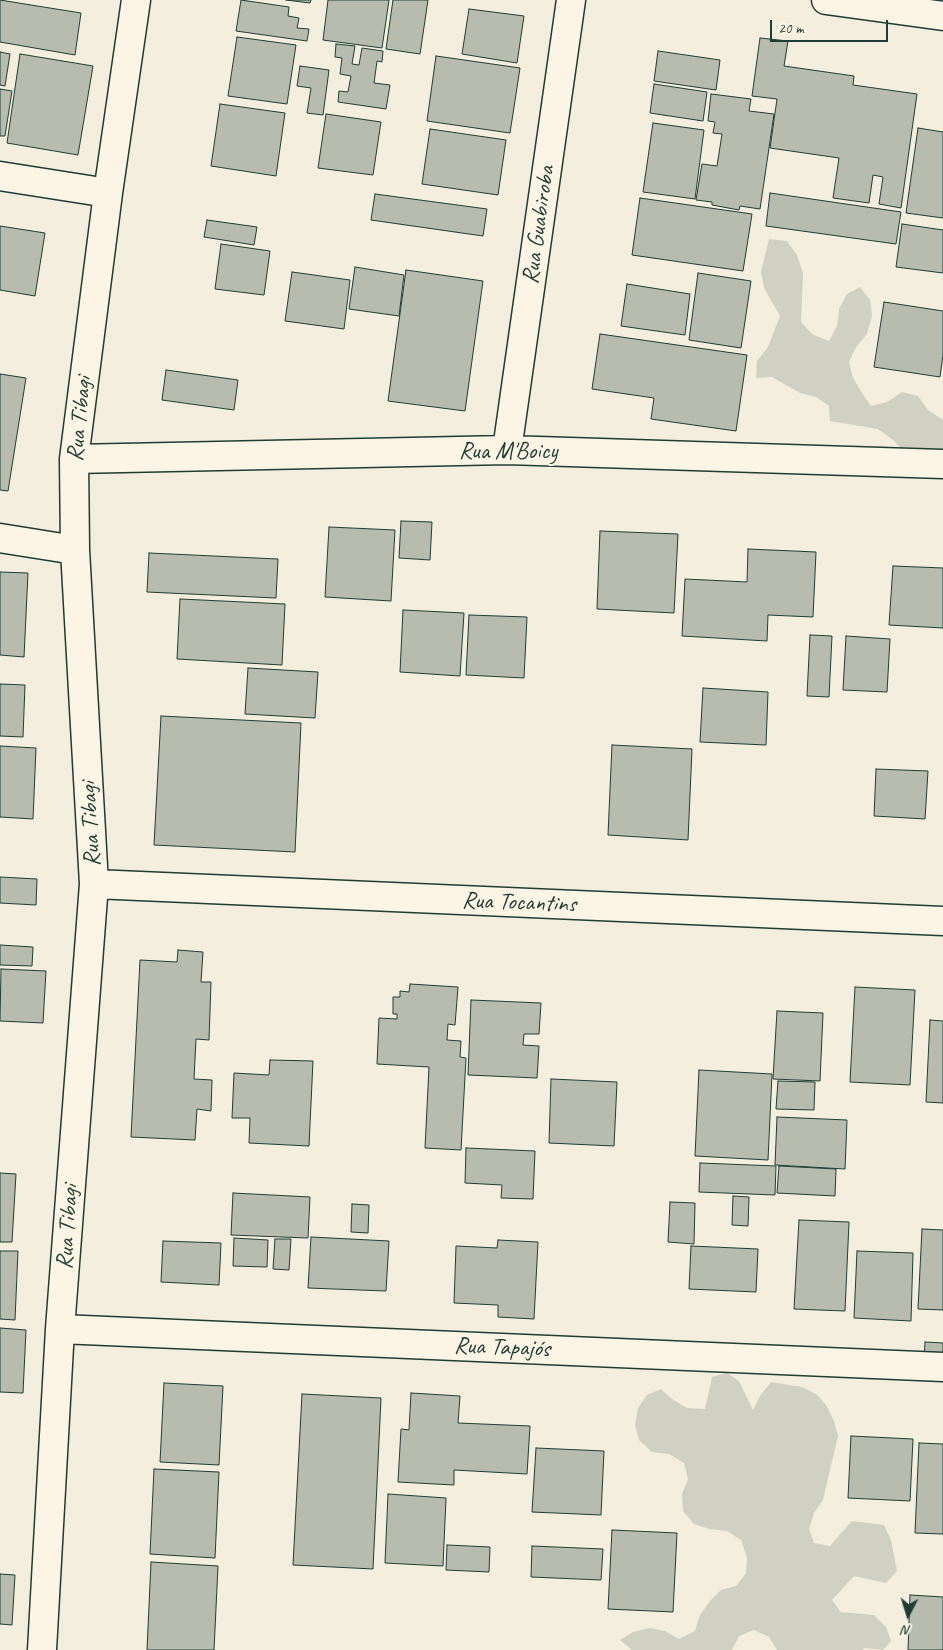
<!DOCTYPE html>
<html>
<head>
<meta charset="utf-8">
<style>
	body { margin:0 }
	#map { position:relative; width:943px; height:1650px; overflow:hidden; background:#f3eede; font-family:Caveat,sans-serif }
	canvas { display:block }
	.north { position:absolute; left:883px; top:1590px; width:50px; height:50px; -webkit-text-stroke:4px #fcf5e5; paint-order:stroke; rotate:185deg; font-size:14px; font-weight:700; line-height:20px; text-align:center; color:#1f3d34 }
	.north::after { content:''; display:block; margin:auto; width:18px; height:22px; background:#1f3d34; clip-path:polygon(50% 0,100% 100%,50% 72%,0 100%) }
	.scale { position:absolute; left:770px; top:20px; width:118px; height:22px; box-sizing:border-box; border:2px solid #1f3d34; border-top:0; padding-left:6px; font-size:15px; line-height:18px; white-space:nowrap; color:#1f3d34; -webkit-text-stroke:4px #fcf5e5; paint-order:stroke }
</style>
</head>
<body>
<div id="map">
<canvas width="943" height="1650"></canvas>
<div class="north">N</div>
<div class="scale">20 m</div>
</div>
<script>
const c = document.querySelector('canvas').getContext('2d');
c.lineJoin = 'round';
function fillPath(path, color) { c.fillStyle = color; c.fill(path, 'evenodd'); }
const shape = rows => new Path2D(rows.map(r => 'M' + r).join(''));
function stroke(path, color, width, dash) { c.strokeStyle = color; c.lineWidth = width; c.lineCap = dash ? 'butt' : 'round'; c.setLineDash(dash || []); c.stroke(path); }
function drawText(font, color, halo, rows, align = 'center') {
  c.font = font + ' Caveat,sans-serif'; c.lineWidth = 4; c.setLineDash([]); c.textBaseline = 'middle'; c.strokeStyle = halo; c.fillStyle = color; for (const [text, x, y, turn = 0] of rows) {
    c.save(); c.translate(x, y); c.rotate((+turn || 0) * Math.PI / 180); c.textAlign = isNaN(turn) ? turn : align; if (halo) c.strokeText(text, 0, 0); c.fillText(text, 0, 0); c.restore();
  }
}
const green = shape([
	[769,239,787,241,797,255,803,273,801,322,812,334,829,341,837,326,839,309,847,294,860,287,870,300,872,316,867,334,856,347,849,362,853,378,862,393,871,406,887,402,902,392,918,396,928,410,943,420,943,464,905,452,893,440,878,429,830,421,829,406,816,397,800,393,772,377,756,378,757,361,768,347,780,316,764,288,761,272],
	[727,1373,739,1381,753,1410,760,1396,771,1382,802,1387,816,1394,826,1405,834,1421,838,1436,823,1500,814,1513,809,1529,814,1543,830,1546,852,1521,884,1525,891,1540,897,1571,886,1583,854,1576,832,1600,841,1612,874,1615,886,1627,891,1641,883,1650,865,1648,862,1650,777,1650,769,1637,754,1630,739,1636,732,1650,632,1650,620,1640,633,1632,650,1628,665,1631,679,1639,695,1631,700,1615,710,1601,721,1590,736,1586,746,1573,747,1557,741,1540,727,1531,709,1529,694,1524,683,1511,682,1494,688,1479,684,1463,669,1454,652,1452,639,1440,635,1425,638,1408,647,1395,661,1389,672,1399,687,1408,705,1409,712,1377]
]);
const building = shape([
	[0,0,81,13,75,55,0,42,0,0],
	[241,0,289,7,288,16,299,18,297,28,309,29,307,41,236,31,241,0],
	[286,0,311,0,310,3,286,0],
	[328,0,389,0,382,48,323,40,328,0],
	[393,0,428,0,420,54,386,49,393,0],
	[469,9,524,16,517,63,462,54,469,9],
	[237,37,296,45,287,104,228,96,237,37],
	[760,38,788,41,784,66,854,76,853,85,917,94,901,208,879,204,883,177,873,175,869,203,833,198,839,158,770,148,777,99,752,96,760,38],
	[336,44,355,46,352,64,359,65,362,48,383,51,382,62,377,61,374,83,390,85,386,109,338,102,339,91,348,92,351,76,340,74,342,58,335,57,336,44],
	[658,51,720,60,716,90,654,81,658,51],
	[0,52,10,54,5,86,0,85,0,52],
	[20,54,93,66,78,155,7,143,20,54],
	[436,56,520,68,510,133,427,121,436,56],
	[300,66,329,70,323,115,307,113,311,88,297,86,300,66],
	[654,84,707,92,703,121,650,113,654,84],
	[0,89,12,91,5,136,0,136,0,89],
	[711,94,751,99,749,111,774,114,760,209,740,206,739,210,712,205,712,202,696,200,702,164,717,166,722,134,713,133,715,122,708,121,711,94],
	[220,104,285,113,276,176,211,166,220,104],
	[326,114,381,122,373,175,318,168,326,114],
	[653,123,704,130,695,199,643,192,653,123],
	[918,128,943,132,943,218,906,213,918,128],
	[430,129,506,140,498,195,422,184,430,129],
	[770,193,901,212,896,244,766,226,770,193],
	[375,194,487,209,483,236,371,220,375,194],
	[640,198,752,214,743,271,632,255,640,198],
	[207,220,257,227,254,245,204,237,207,220],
	[902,224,943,230,943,273,896,267,902,224],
	[0,226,45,233,35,296,0,290,0,226],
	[221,244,270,251,264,295,215,289,221,244],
	[355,267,404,275,399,316,349,309,355,267],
	[406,270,483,281,465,411,388,401,406,270],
	[292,272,350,280,344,329,285,321,292,272],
	[698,273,751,281,741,348,689,340,698,273],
	[627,284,690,294,685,335,621,326,627,284],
	[884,302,943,311,943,355,940,377,874,367,884,302],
	[600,334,747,355,736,431,651,419,654,398,592,389,600,334],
	[166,370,238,380,234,410,162,400,166,370],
	[0,374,26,378,8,491,0,490,0,374],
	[401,521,432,522,430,560,399,558,401,521],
	[329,527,395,530,391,601,325,597,329,527],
	[600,531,678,534,674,613,597,609,600,531],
	[748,549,816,552,813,617,768,615,767,641,682,636,685,579,747,582,748,549],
	[149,553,278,559,276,598,147,592,149,553],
	[893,566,943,568,943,628,889,625,893,566],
	[0,572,28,573,24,657,0,655,0,572],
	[180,599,285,604,282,665,177,659,180,599],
	[403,610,464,613,460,676,400,672,403,610],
	[469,615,527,617,524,678,466,675,469,615],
	[810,635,832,636,829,697,807,696,810,635],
	[846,636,890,639,887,692,843,690,846,636],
	[248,668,318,672,315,718,245,714,248,668],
	[0,684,25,685,23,737,0,736,0,684],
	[703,688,768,692,766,745,700,742,703,688],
	[161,716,301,723,295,852,154,845,161,716],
	[612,745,692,749,688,840,608,835,612,745],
	[0,746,36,748,33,819,0,817,0,746],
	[876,769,928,771,925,819,874,816,876,769],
	[0,877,37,879,36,905,0,903,0,877],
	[0,945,33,947,32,966,0,965,0,945],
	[178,950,203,952,201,982,211,982,209,1040,196,1039,194,1079,212,1080,211,1111,197,1109,195,1140,131,1137,140,960,177,962,178,950],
	[1,969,46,971,43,1023,0,1021,1,969],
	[410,984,458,987,455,1025,448,1024,447,1040,461,1041,460,1057,466,1058,461,1150,425,1148,429,1067,377,1064,379,1018,397,1019,397,1014,393,1014,393,997,400,997,400,991,409,992,410,984],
	[855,987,915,990,910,1085,850,1082,855,987],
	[471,1000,541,1003,539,1034,524,1034,523,1045,539,1046,537,1078,468,1075,471,1000],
	[777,1011,823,1013,820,1081,773,1079,777,1011],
	[930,1020,943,1021,943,1103,926,1102,930,1020],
	[270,1060,313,1061,309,1146,249,1143,250,1118,232,1118,234,1073,269,1075,270,1060],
	[699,1070,772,1074,768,1160,695,1156,699,1070],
	[551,1079,617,1082,614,1146,549,1143,551,1079],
	[778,1081,815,1082,814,1110,776,1109,778,1081],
	[777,1117,847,1120,845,1169,775,1165,777,1117],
	[466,1148,535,1151,533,1199,501,1198,502,1185,465,1183,466,1148],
	[700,1163,776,1166,775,1195,699,1192,700,1163],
	[779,1166,836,1169,835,1196,777,1193,779,1166],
	[0,1173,16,1174,12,1242,0,1242,0,1173],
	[233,1193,310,1197,308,1238,231,1235,233,1193],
	[733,1196,749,1197,748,1226,732,1225,733,1196],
	[670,1202,695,1203,694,1244,668,1242,670,1202],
	[352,1204,369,1205,368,1233,351,1232,352,1204],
	[799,1220,849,1222,845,1311,794,1309,799,1220],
	[922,1229,943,1230,943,1310,918,1309,922,1229],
	[311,1237,389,1241,386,1291,308,1288,311,1237],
	[234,1238,268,1240,267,1267,233,1266,234,1238],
	[275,1239,291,1239,289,1270,273,1269,275,1239],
	[498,1240,538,1242,534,1319,498,1317,498,1305,454,1303,456,1246,497,1248,498,1240],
	[163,1241,221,1243,219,1285,161,1282,163,1241],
	[691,1246,758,1249,756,1292,689,1289,691,1246],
	[0,1251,18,1251,15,1320,0,1319,0,1251],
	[857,1251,913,1253,911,1321,854,1318,857,1251],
	[0,1328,26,1330,23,1393,0,1392,0,1328],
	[925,1342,943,1343,943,1362,924,1361,925,1342],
	[164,1383,223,1386,219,1465,160,1462,164,1383],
	[411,1393,460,1396,458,1423,530,1426,527,1474,454,1470,454,1485,398,1482,401,1429,409,1430,411,1393],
	[302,1394,381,1398,373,1569,293,1565,302,1394],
	[851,1436,913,1439,910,1501,848,1498,851,1436],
	[919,1443,943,1444,943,1534,915,1533,919,1443],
	[536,1448,604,1451,601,1515,532,1512,536,1448],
	[154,1469,219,1472,215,1558,150,1554,154,1469],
	[388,1494,446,1498,443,1566,385,1563,388,1494],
	[612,1530,677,1533,673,1612,608,1609,612,1530],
	[447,1545,490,1547,489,1572,446,1570,447,1545],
	[532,1546,603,1549,601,1580,531,1577,532,1546],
	[151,1562,218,1566,214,1650,147,1650,151,1562],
	[0,1574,15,1575,12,1625,0,1624,0,1574],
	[910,1595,943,1597,943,1650,908,1650,910,1595]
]);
const minor = shape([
	[826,0,943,16],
	[0,176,108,193],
	[507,450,571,0],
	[74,459,507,450,943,464],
	[0,538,75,550],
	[94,884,943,921],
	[60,1329,943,1367],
	[42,1650,60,1329,94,884,75,550,74,459,108,193,136,0]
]);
const streetNames = [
	["Rua Guabiroba",539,225,-82],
	["Rua Tibagi",80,419,-84],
	["Rua M'Boicy",508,452],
	["Rua Tibagi",91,824,-93],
	["Rua Tocantins",519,903,2],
	["Rua Tibagi",68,1227,-86],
	["Rua Tapajós",502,1348,2]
];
fillPath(green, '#d0d1c2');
fillPath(building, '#b8bcae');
stroke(building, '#1f3d34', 1);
stroke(minor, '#1f3d34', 31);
stroke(minor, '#fcf5e5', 28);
drawText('24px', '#1f3d34', '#fcf5e5', streetNames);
</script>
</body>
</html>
